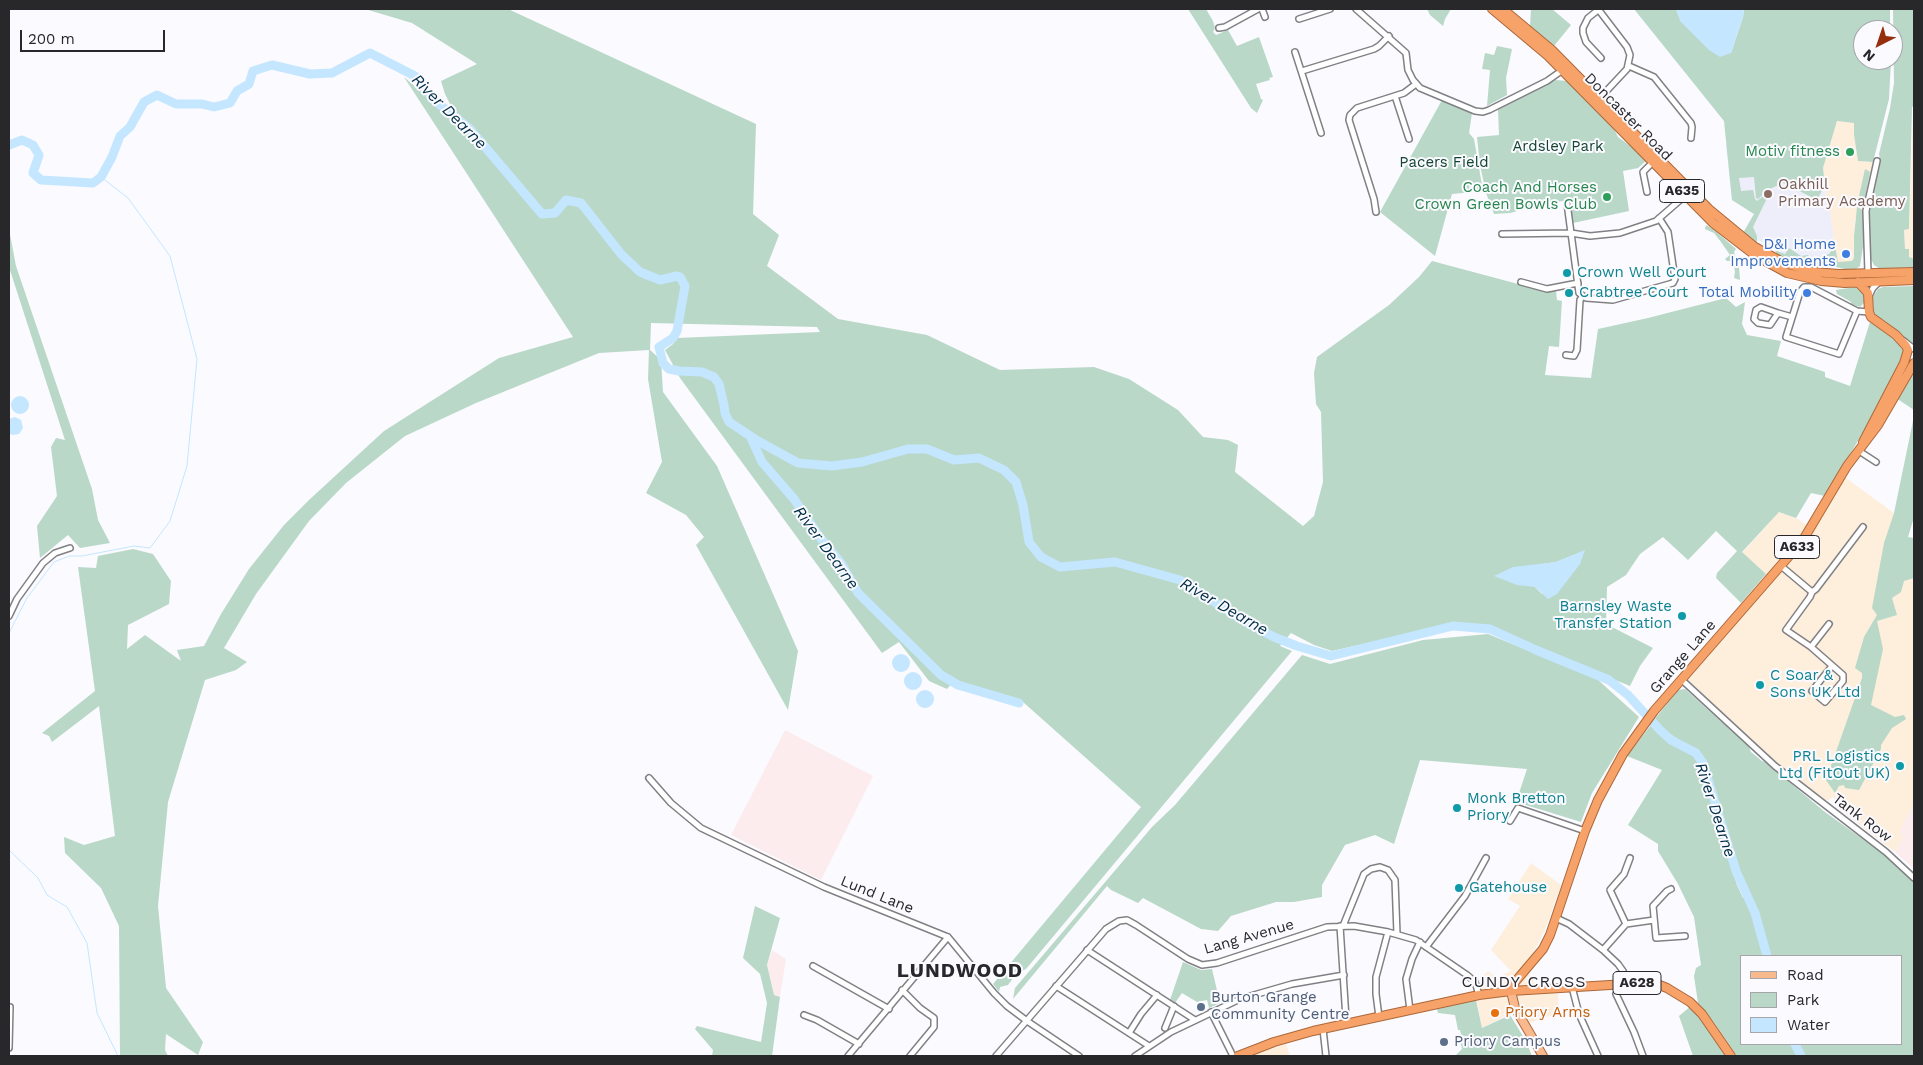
<!DOCTYPE html>
<html>
<head>
<meta charset="utf-8">
<style>
	body { margin:0 }
	#map { position:relative; width:1923px; height:1065px; overflow:hidden; background:#fafaff; font-family:"Work Sans",sans-serif }
	canvas { display:block }
	.frame { position:absolute; inset:0; border:10px solid #28282a; pointer-events:none }
	.legend { position:absolute; left:1740px; top:955px; width:162px; height:90px; box-sizing:border-box; background:#fafaff; border:1px solid #a6a6aa; margin:0; padding:6px 9px; list-style:none; font-size:15px; color:#28282a }
	.legend li { display:flex; align-items:center; gap:10px; height:25px }
	.legend b { width:25px; border:1px solid #a6a6aa }
	.north { position:absolute; left:1853px; top:20px; width:50px; height:50px; box-sizing:border-box; background:#fafaff; border:1px solid #a6a6aa; border-radius:50%; rotate:221deg; font-size:14px; font-weight:700; line-height:20px; text-align:center; color:#28282a }
	.north::after { content:''; display:block; margin:auto; width:18px; height:22px; background:#962f0c; clip-path:polygon(50% 0,100% 100%,50% 72%,0 100%) }
	.scale { position:absolute; left:20px; top:30px; width:145px; height:22px; box-sizing:border-box; border:2px solid #28282a; border-top:0; padding-left:6px; font-size:15px; line-height:18px; white-space:nowrap; color:#28282a; -webkit-text-stroke:4px #fafaff; paint-order:stroke }
</style>
</head>
<body>
<div id="map">
<canvas width="1923" height="1065"></canvas>
<div class="frame"></div>
<ul class="legend">
<li><b style="height:6px;background:#f8b98e"></b>Road</li>
<li><b style="height:14px;background:#b9d8c8"></b>Park</li>
<li><b style="height:14px;background:#c4e6ff"></b>Water</li>
</ul>
<div class="north">N</div>
<div class="scale">200 m</div>
</div>
<script>
const c = document.querySelector('canvas').getContext('2d');
c.lineJoin = 'round';
function fillPath(path, color) { c.fillStyle = color; c.fill(path, 'evenodd'); }
const shape = rows => new Path2D(rows.map(r => 'M' + r).join(''));
function stroke(path, color, width, dash) { c.strokeStyle = color; c.lineWidth = width; c.lineCap = dash ? 'butt' : 'round'; c.setLineDash(dash || []); c.stroke(path); }
function drawText(font, color, halo, rows, align = 'center') {
  c.font = font + ' "Work Sans",sans-serif'; c.lineWidth = 4; c.setLineDash([]); c.textBaseline = 'middle'; c.strokeStyle = halo; c.fillStyle = color; for (const [text, x, y, turn = 0] of rows) {
    c.save(); c.translate(x, y); c.rotate((+turn || 0) * Math.PI / 180); c.textAlign = isNaN(turn) ? turn : align; if (halo) c.strokeText(text, 0, 0); c.fillText(text, 0, 0); c.restore();
  }
}
const commercial = shape([
	[1913,115,1914,115,1914,259,1909,257,1905,249,1904,229,1909,229],
	[1837,121,1855,123,1854,135,1858,161,1873,162,1862,220,1855,219,1854,258,1852,262,1837,262,1829,204,1826,198,1823,168],
	[1843,476,1894,513,1885,543,1914,543,1914,804,1900,831,1903,839,1895,852,1839,809,1833,797,1828,800,1823,800,1773,759,1688,680,1773,580,1742,553,1779,512,1796,518,1812,529],
	[1531,863,1561,885,1544,932,1537,946,1524,965,1540,993,1558,993,1559,1013,1529,1023,1521,1008,1482,1028,1477,1001,1483,999,1480,984,1480,978,1488,971,1499,979,1502,975,1511,971,1491,950,1520,906,1508,899],
	[1286,1044,1290,1056,1251,1056,1272,1048]
]);
const industrial = shape([
	[785,730,873,776,821,880,731,835],
	[1914,804,1914,869,1895,852,1903,839,1900,831],
	[772,950,786,959,780,997,774,995,767,965]
]);
const built = shape([
	[1736,137,1770,189,1783,183,1816,200,1825,185,1826,198,1829,204,1837,262,1814,262,1814,258,1801,262,1743,233,1754,214,1732,200,1726,145]
]);
const green = shape([
	[365,9,508,9,756,124,753,214,779,235,767,266,838,319,927,335,1000,370,1094,367,1129,379,1178,410,1203,437,1228,440,1238,445,1235,472,1303,526,1314,516,1323,482,1321,412,1316,404,1314,373,1317,357,1389,305,1419,277,1432,261,1548,292,1556,291,1557,300,1562,301,1559,347,1549,346,1545,375,1591,378,1598,329,1648,318,1726,298,1736,307,1745,302,1742,324,1747,335,1781,341,1777,356,1825,372,1825,377,1850,386,1870,322,1896,341,1903,350,1902,360,1877,409,1825,496,1811,493,1796,518,1779,512,1742,552,1766,574,1741,603,1716,578,1717,573,1737,551,1716,531,1688,560,1663,537,1640,554,1626,575,1607,587,1606,624,1653,648,1640,666,1630,686,1490,629,1452,624,1332,651,1314,645,1291,633,1280,646,1292,651,1026,969,1016,974,1008,985,1000,987,999,992,993,984,1141,807,1023,702,955,680,947,689,929,681,899,642,882,653,680,378,665,350,673,344,677,338,820,332,817,327,651,323,650,350,661,360,663,392,717,466,798,651,788,710,696,545,704,537,686,515,646,493,662,462,648,379,649,350,599,353,476,403,405,436,346,483,309,521,256,594,224,648,247,662,236,670,205,680,168,802,158,906,166,988,203,1042,198,1055,166,1034,165,1050,168,1056,120,1056,119,926,101,888,65,853,64,837,84,845,115,836,99,706,52,742,49,736,42,733,95,691,78,567,96,568,98,556,133,549,153,554,171,581,169,604,128,625,127,649,145,635,181,661,177,650,204,646,221,614,249,569,284,525,309,500,384,431,499,358,573,337,404,77,461,126,445,94,441,81,477,64,412,23],
	[1584,551,1542,594,1535,587,1536,565,1556,562],
	[1188,9,1206,9,1213,21,1215,28,1213,32,1216,35,1228,30,1237,46,1259,37,1273,77,1269,78,1270,80,1256,84,1261,99,1263,100,1257,113,1251,108],
	[1427,9,1451,9,1445,19,1443,26,1430,15],
	[1531,9,1552,9,1571,25,1554,46,1530,26],
	[1634,9,1676,9,1681,22,1731,53,1743,17,1744,9,1890,9,1890,30,1863,30,1863,60,1891,60,1889,99,1873,162,1858,161,1854,135,1854,123,1837,121,1823,168,1825,185,1817,200,1783,183,1770,189,1758,199,1756,198,1754,177,1739,178,1741,191,1753,190,1755,199,1757,201,1771,190,1753,227,1757,236,1757,243,1743,233,1754,214,1732,200,1724,121],
	[1893,9,1914,9,1914,106,1912,107,1909,229,1904,230,1905,249,1909,249,1909,257,1914,259,1914,267,1880,269,1874,265,1871,259,1869,223,1871,199,1880,158,1879,154,1890,108,1894,83],
	[1497,46,1512,49,1506,78,1507,95,1487,106,1490,70,1482,69,1485,53,1494,55],
	[1555,80,1568,81,1614,129,1618,137,1633,148,1646,161,1638,168,1623,171,1629,211,1573,223,1569,200,1544,204,1510,213,1494,214,1486,193,1480,165,1477,137,1499,135,1498,109],
	[1442,100,1472,113,1469,133,1474,139,1483,191,1452,194,1435,256,1380,212],
	[1865,169,1870,172,1863,208,1857,205],
	[1857,207,1863,210,1863,247,1860,266,1856,269,1849,270,1832,266,1815,267,1814,258,1829,254,1835,246,1838,262,1852,261,1854,258,1854,236],
	[1706,225,1713,229,1736,249,1734,252,1739,267,1740,280,1734,278,1735,272,1733,261,1727,261,1725,259,1730,255,1721,242,1714,233,1705,229],
	[9,229,16,266,92,489,98,520,110,543,80,548,68,535,40,558,37,526,57,496,51,447,56,438,65,440,9,267],
	[1789,248,1801,256,1808,255,1810,258,1807,266,1777,255,1775,250,1785,254],
	[1914,286,1914,345,1913,345,1885,321,1877,317,1874,313,1873,297,1878,289,1883,287],
	[1855,287,1859,288,1864,293,1864,303,1860,307,1851,304,1851,302,1837,294,1836,290],
	[1914,370,1914,410,1896,398],
	[1914,416,1914,517,1908,537,1914,538,1914,578,1904,581,1901,592,1892,598,1897,615,1877,621,1883,649,1871,705,1895,717,1904,715,1906,719,1892,728,1881,745,1881,749,1859,790,1845,788,1844,785,1839,786,1835,793,1826,780,1862,678,1862,673,1855,668,1864,637,1877,615,1872,608,1884,543,1894,513],
	[1488,634,1597,679,1639,717,1592,793,1581,822,1516,802,1527,769,1420,760,1394,844,1375,835,1345,845,1322,885,1322,897,1294,902,1276,902,1231,916,1218,931,1201,929,1143,898,1138,903,1111,890,1107,886,1013,999,1015,988,1152,827,1175,805,1302,655,1330,664,1423,640],
	[1685,689,1749,747,1751,752,1762,761,1765,762,1825,812,1882,853,1914,883,1914,1056,1737,1056,1713,1021,1698,1003,1694,976,1696,968,1701,965,1694,917,1678,884,1658,851,1658,844,1628,825,1662,770,1627,756,1651,725,1668,741,1693,755,1702,770,1737,885,1743,898,1746,891,1738,871,1705,762,1697,751,1660,728,1654,720,1678,690],
	[1742,956,1902,956,1902,1044,1742,1044],
	[755,906,780,918,767,965,774,995,780,997,772,1056,712,1056,713,1050,695,1029,697,1026,761,1042,767,1003,760,974,743,958],
	[1183,962,1201,970,1212,969,1220,1003,1209,1008,1207,1000,1197,1002,1182,993,1175,1003,1170,1000],
	[1476,1000,1482,1028,1510,1015,1526,1041,1532,1056,1455,1056,1462,1049,1459,1035,1461,1034,1460,1030,1458,1030,1455,1015,1438,1013,1437,1009],
	[1691,1006,1727,1056,1693,1056,1679,1016]
]);
const water = shape([
	[1676,9,1744,9,1743,17,1731,53,1720,57,1709,50,1681,22],
	'11 405a9 9 0 1 1 18 0a9 9 0 1 1-18 0Z',
	[15,417,21,420,23,428,19,434,12,435,9,433,9,419],
	[1585,550,1580,564,1557,594,1548,599,1535,587,1517,585,1494,576,1513,567,1556,562],
	'892 663a9 9 0 1 1 18 0a9 9 0 1 1-18 0Z',
	'904 681a9 9 0 1 1 18 0a9 9 0 1 1-18 0Z',
	'916 699a9 9 0 1 1 18 0a9 9 0 1 1-18 0Z'
]);
const stream = shape([
	[9,633,27,598,54,562,69,556,82,556,134,546,150,548,170,521,187,466,197,359,170,256,128,198,101,177],
	[9,850,38,878,47,895,67,907,87,943,97,1013,118,1056]
]);
const river = shape([
	[9,145,22,140,33,145,39,155,33,173,41,180,93,183,101,177,112,157,120,136,130,127,144,102,157,95,176,104,202,104,214,107,230,103,237,91,249,84,253,71,272,65,310,74,332,73,370,53,415,76,434,100,469,128,542,214,555,213,566,200,581,203,621,254,640,272,660,280,677,276,680,277,685,286,677,331,673,338,659,347,663,363,669,369,679,371,702,372,714,377,719,384,724,405,725,413,729,422,758,441,798,463,832,466,862,462,908,449,927,449,954,460,979,458,1004,470,1016,482,1023,505,1029,542,1041,557,1060,567,1115,562,1180,580,1247,623,1274,637,1297,646,1331,656,1453,626,1490,629,1536,650,1609,680,1628,695,1660,730,1671,740,1696,753,1703,763,1736,871,1755,913,1767,956],
	[751,438,762,462,794,499,819,536,841,563,858,593,941,675,958,685,1019,703],
	[1795,1044,1801,1056]
]);
const minor = shape([
	[1262,9,1265,17],
	[1356,9,1406,53,1408,70,1413,80,1420,88,1475,111,1483,112,1489,110,1547,81,1564,69],
	[1598,9,1627,47,1630,55,1627,69,1598,100],
	[1598,10,1588,18,1583,28,1583,33,1586,42,1601,58],
	[1299,19,1330,9],
	[1219,28,1225,27,1258,9],
	[1295,52,1321,133],
	[1629,66,1654,77,1691,123,1692,127,1691,138],
	[1302,71,1374,49,1379,46,1389,36],
	[1395,96,1409,139],
	[1647,192,1643,172,1653,162],
	[1567,203,1579,293,1586,298,1613,300,1673,283,1675,279,1668,232,1659,218],
	[1376,212,1374,199,1349,120,1350,115,1357,108,1404,93,1416,84],
	[1502,234,1571,233,1590,236,1620,233,1656,221,1687,194],
	[1868,273,1866,211,1877,161],
	[1521,282,1547,289,1578,283],
	[1869,296,1873,288,1879,282],
	[1857,311,1839,354,1786,337,1800,292,1804,287,1811,287,1857,311,1869,312],
	[1778,313,1761,307,1756,310,1754,319,1758,323,1770,325,1778,313,1792,317],
	[1904,341,1914,349],
	[1566,355,1574,356,1577,350,1580,300,1583,296],
	[1859,451,1876,462],
	[1781,566,1812,592,1810,597,1786,630,1811,647,1843,675,1843,681,1825,702,1812,691,1832,666],
	[1812,592,1816,589,1863,527],
	[9,616,17,599,43,563,55,553,70,548],
	[1811,647,1829,624],
	[1682,680,1775,766,1886,852,1914,878],
	[649,778,671,803,701,828,824,887,948,937,994,993,1007,1006,1027,1021,1079,1056],
	[1510,821,1518,808,1585,831],
	[1671,889,1667,891,1653,906,1656,938,1685,936],
	[1556,918,1569,924,1603,950,1618,964,1623,971],
	[1626,924,1610,890,1624,874,1630,858],
	[1626,924,1654,920],
	[1340,926,1346,1019],
	[1343,926,1364,874,1371,869,1380,867,1388,870,1395,880,1397,934],
	[1426,947,1465,896,1486,858],
	[1087,950,1195,1020],
	[1603,950,1626,924],
	[813,966,889,1009],
	[1056,986,1149,1046],
	[1572,987,1579,1014,1598,1056],
	[902,990,920,1008,934,1018,934,1027,910,1056],
	[1616,994,1634,1032,1643,1056],
	[1410,1010,1406,979,1412,959,1420,942],
	[1211,1012,1233,1056],
	[804,1015,817,1020,859,1044],
	[1379,1017,1376,994,1376,977,1388,932],
	[1165,1028,1174,1006],
	[1323,1029,1326,1056],
	[1129,1033,1141,1014,1157,995],
	[9,1048,10,1007],
	[848,1056,948,937],
	[996,1056,1106,929,1119,921,1127,920,1136,925,1188,959,1202,965,1217,963,1327,927,1354,926,1388,932,1416,940,1467,975,1475,982,1479,995],
	[1135,1056,1171,1032,1240,999,1292,984,1344,975]
]);
const primary = shape([
	[1511,991,1515,1008,1543,1056]
]);
const trunk = shape([
	[1492,9,1548,56,1713,223,1756,256,1787,273,1821,281,1845,283,1914,280],
	[1503,9,1552,50,1709,209,1755,247,1784,263,1814,272,1839,274,1914,272],
	[1858,282,1868,293,1869,312,1871,317,1896,335,1906,346,1908,350,1904,363,1863,442],
	[1511,991,1515,982,1543,949,1550,935,1585,831,1598,800,1623,754,1654,711,1803,540,1847,466,1878,425,1914,363],
	[1238,1056,1274,1042,1313,1031,1479,995,1511,991,1643,983,1657,984,1667,988,1690,1002,1702,1014,1731,1056]
]);
const markers = [
	[1850,152,5,"#2e9e5b"],
	[1768,194,5,"#8d6e63"],
	[1607,197,5,"#2e9e5b"],
	[1846,254,5,"#3f7fe0"],
	[1567,273,5,"#0f9aa8"],
	[1569,293,5,"#0f9aa8"],
	[1807,293,5,"#3f7fe0"],
	[1682,616,5,"#0f9aa8"],
	[1760,685,5,"#0f9aa8"],
	[1900,766,5,"#0f9aa8"],
	[1457,808,5,"#0f9aa8"],
	[1459,888,5,"#0f9aa8"],
	[1201,1007,5,"#5c6f8a"],
	[1495,1013,5,"#e8710a"],
	[1444,1042,5,"#5c6f8a"]
];
const shields = [
	[1682,191,45],
	[1797,547,45],
	[1637,983,48]
];
const shieldNames = [
	["A635",1682,191],
	["A633",1797,547],
	["A628",1637,983]
];
const streetNames = [
	["Doncaster Road",1628,117,45],
	["Grange Lane",1683,657,-49],
	["Tank Row",1862,818,37],
	["Lund Lane",877,895,22],
	["Lang Avenue",1249,937,-16]
];
const parkNames = [
	["Ardsley Park",1558,147],
	["Pacers Field",1444,163]
];
const leisureNames = [
	["Motiv fitness",1840,152],
	["Coach And Horses",1597,188],
	["Crown Green Bowls Club",1597,205]
];
const educationNames = [
	["Oakhill",1778,185],
	["Primary Academy",1778,202]
];
const shopNames = [
	["D&I Home",1836,245],
	["Improvements",1836,262],
	["Total Mobility",1797,293]
];
const cultureNames = [
	["Crown Well Court",1577,273],
	["Crabtree Court",1579,293],
	["Barnsley Waste",1672,607,"right"],
	["Transfer Station",1672,624,"right"],
	["C Soar &",1770,676],
	["Sons UK Ltd",1770,693],
	["PRL Logistics",1890,757,"right"],
	["Ltd (FitOut UK)",1890,774,"right"],
	["Monk Bretton",1467,799],
	["Priory",1467,816],
	["Gatehouse",1469,888]
];
const serviceNames = [
	["Burton Grange",1211,998],
	["Community Centre",1211,1015],
	["Priory Campus",1454,1042]
];
const foodNames = [
	["Priory Arms",1505,1013]
];
const waterNames = [
	["River Dearne",449,112,45],
	["River Dearne",826,548,54],
	["River Dearne",1224,607,30],
	["River Dearne",1715,810,72]
];
const neighbourhoodNames = [
	["CUNDY CROSS",1524,982]
];
const districtNames = [
	["LUNDWOOD",960,971]
];
fillPath(commercial, '#feeedc');
fillPath(industrial, '#fcecee');
fillPath(built, '#edeef9');
fillPath(green, '#b9d8c8');
fillPath(water, '#c4e6ff');
stroke(stream, '#c4e6ff', 1);
stroke(river, '#c4e6ff', 9);
stroke(minor, '#818185', 8);
stroke(primary, '#ad683a', 10);
stroke(trunk, '#ad683a', 10);
stroke(minor, '#fff', 5);
stroke(primary, '#f8b98e', 8);
stroke(trunk, '#f6a268', 8);
for (const [x, y, r, color] of markers) { const dot = new Path2D(); dot.arc(x, y, r, 0, 2 * Math.PI); c.fillStyle = color; c.fill(dot); stroke(dot, '#fafaff', 2); }
for (const [x, y, w] of shields) { const box = new Path2D(); box.roundRect(x - w / 2, y - 11.5, w, 23, 4); c.fillStyle = '#fafaff'; c.fill(box); stroke(box, '#28282a', 1); }
drawText('bold 14px', '#28282a', null, shieldNames);
drawText('15px', '#28282a', '#fafaff', streetNames);
drawText('15px', '#124430', '#fafaff', parkNames);
drawText('15px', '#27864d', '#fafaff', leisureNames, 'right');
drawText('15px', '#785e54', '#fafaff', educationNames, 'left');
drawText('15px', '#366cbe', '#fafaff', shopNames, 'right');
drawText('15px', '#0d838f', '#fafaff', cultureNames, 'left');
drawText('15px', '#4e5e75', '#fafaff', serviceNames, 'left');
drawText('15px', '#c56008', '#fafaff', foodNames, 'left');
drawText('italic 16px', '#012e46', '#fafaff', waterNames);
c.letterSpacing = '1px';
drawText('16px', '#28282a', '#fafaff', neighbourhoodNames);
c.letterSpacing = '0px';
c.letterSpacing = '1px';
drawText('bold 20px', '#28282a', '#fafaff', districtNames);
c.letterSpacing = '0px';
</script>
</body>
</html>
